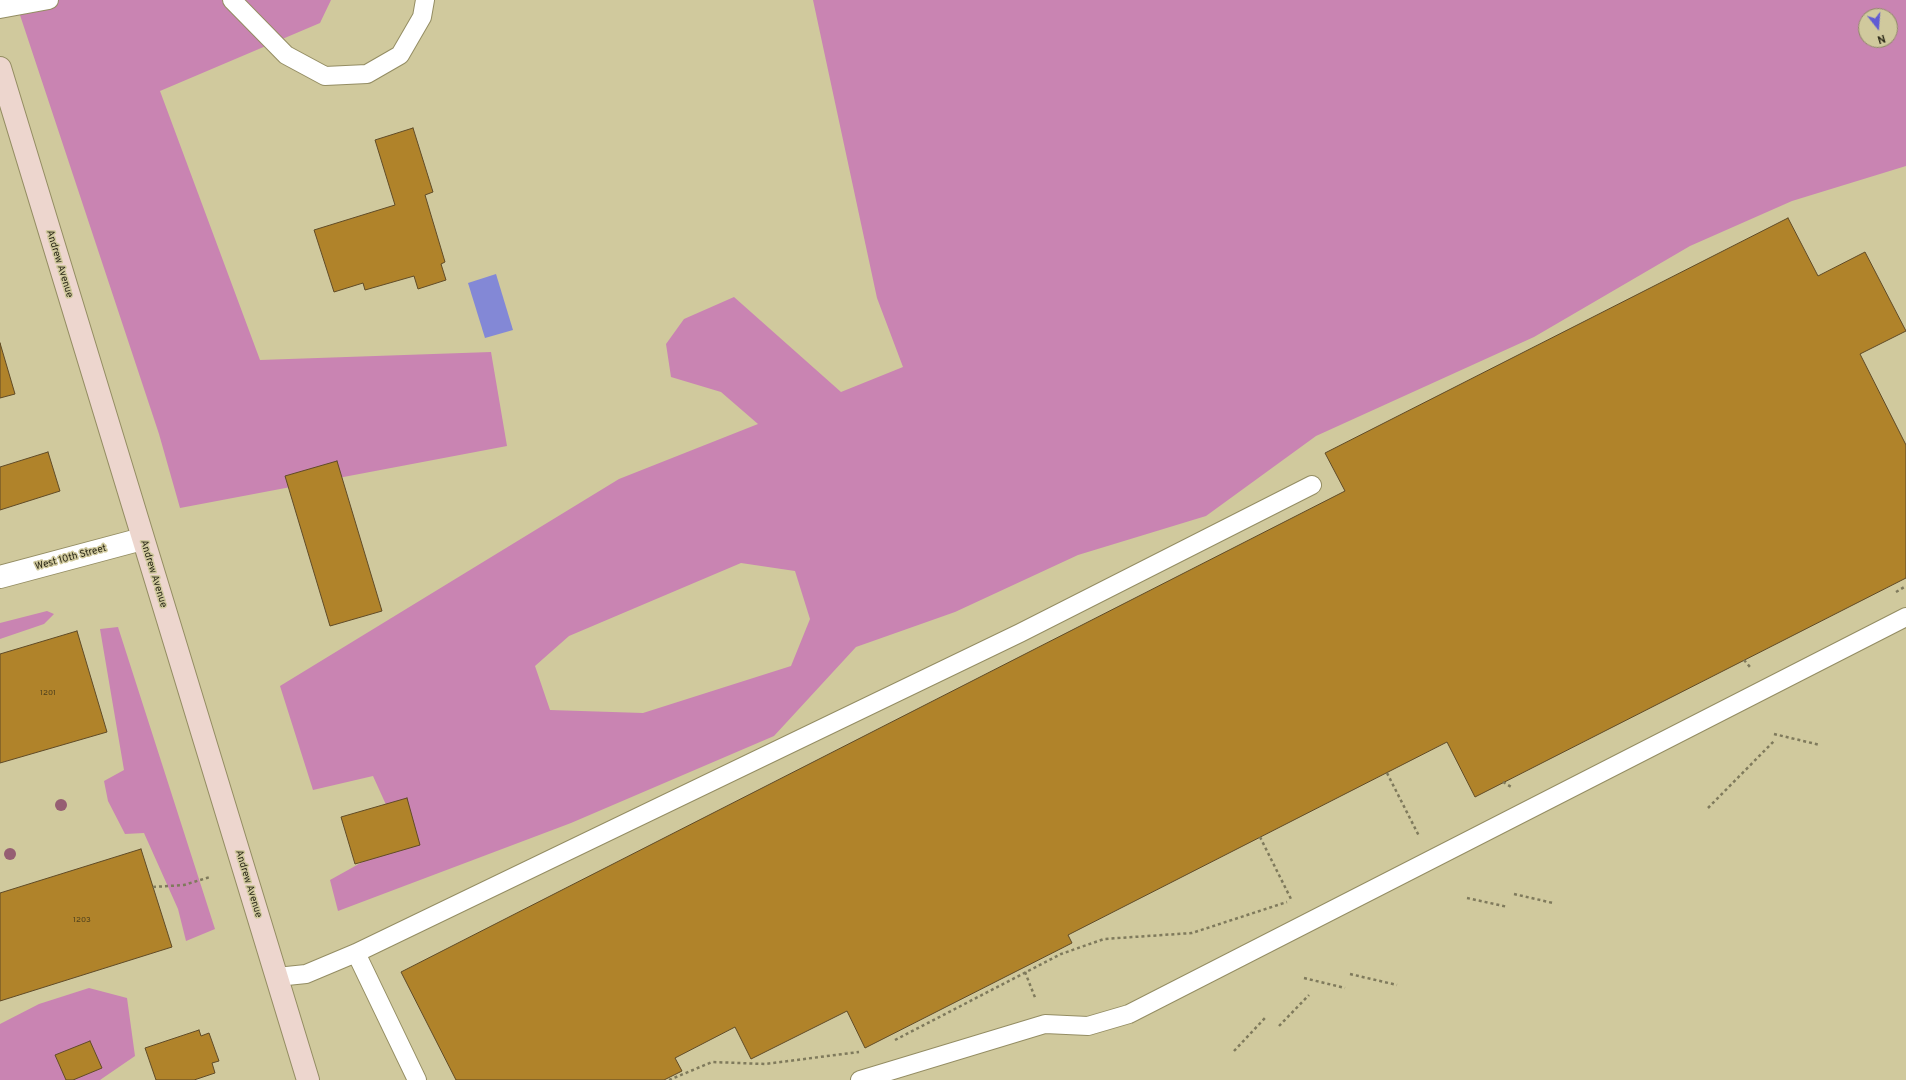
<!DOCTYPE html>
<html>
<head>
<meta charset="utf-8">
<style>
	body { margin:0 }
	#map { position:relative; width:1906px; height:1080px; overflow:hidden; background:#d0c99d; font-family:Overpass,sans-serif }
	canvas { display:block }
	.north { position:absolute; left:1858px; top:8px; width:40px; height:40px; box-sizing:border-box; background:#d0c99d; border:1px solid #8f8968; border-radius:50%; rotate:163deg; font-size:11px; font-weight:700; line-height:16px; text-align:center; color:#2d2a19 }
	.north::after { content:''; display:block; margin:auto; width:14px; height:18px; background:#605bd4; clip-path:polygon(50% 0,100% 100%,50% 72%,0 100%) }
</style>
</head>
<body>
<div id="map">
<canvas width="1906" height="1080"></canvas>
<div class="north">N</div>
</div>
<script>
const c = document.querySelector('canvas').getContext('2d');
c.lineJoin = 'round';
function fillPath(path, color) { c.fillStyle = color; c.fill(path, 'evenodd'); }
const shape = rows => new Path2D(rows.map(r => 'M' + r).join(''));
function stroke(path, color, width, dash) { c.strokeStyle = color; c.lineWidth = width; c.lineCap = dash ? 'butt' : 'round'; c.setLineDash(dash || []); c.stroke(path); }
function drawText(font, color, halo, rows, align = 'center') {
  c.font = font + ' Overpass,sans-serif'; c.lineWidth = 3; c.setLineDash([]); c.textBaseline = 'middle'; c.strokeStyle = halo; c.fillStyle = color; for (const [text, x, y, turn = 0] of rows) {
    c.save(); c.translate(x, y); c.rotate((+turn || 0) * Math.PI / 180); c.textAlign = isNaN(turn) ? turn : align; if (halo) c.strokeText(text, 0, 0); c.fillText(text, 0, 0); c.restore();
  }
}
const green = shape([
	[15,0,331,0,320,23,160,91,260,360,491,352,507,446,180,508,159,434],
	[813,0,1906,0,1906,166,1792,201,1690,246,1534,337,1316,436,1206,516,1078,555,955,612,856,647,774,736,571,823,338,911,330,880,402,840,373,776,313,790,280,686,619,479,758,424,721,392,671,377,666,344,684,319,734,297,841,392,903,367,877,298],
	[1866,16,1890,16,1890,40,1866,40],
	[741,563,795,571,810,619,791,666,643,713,550,710,535,666,569,636],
	[47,611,54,614,44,624,0,639,0,623],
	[118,627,215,929,186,941,178,909,144,833,125,834,108,801,104,781,124,770,100,629],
	[89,988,127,998,135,1056,100,1080,0,1080,0,1024,39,1004]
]);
const water = shape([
	[496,274,513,330,485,338,468,283]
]);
const building = shape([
	[413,128,433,192,425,195,445,262,441,264,446,280,418,289,414,276,365,290,363,283,334,292,314,230,395,205,375,140,413,128],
	[1788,218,1818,276,1865,252,1906,331,1860,354,1906,445,1906,578,1475,797,1447,742,1068,935,1072,943,865,1048,847,1011,751,1059,735,1027,675,1058,682,1071,664,1080,456,1080,401,972,1345,491,1325,453,1788,218],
	[0,343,15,394,0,398,0,343],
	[48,452,60,491,0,510,0,467,48,452],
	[337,461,382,611,330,626,285,476,337,461],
	[77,631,107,732,0,763,0,654,77,631],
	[407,798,420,845,355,864,341,817,407,798],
	[141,849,172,947,0,1001,0,893,141,849],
	[199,1030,201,1036,209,1033,219,1061,212,1063,215,1073,194,1080,156,1080,145,1048,199,1030],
	[90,1041,102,1068,73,1080,66,1080,55,1055,90,1041]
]);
const path = shape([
	[1896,592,1906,586],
	[1744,660,1750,667],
	[1774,734,1820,745],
	[1387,773,1419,836],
	[1503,782,1513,788],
	[1708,808,1775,740],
	[1260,837,1292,901],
	[153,887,184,885,210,877],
	[1514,894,1553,903],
	[1467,898,1508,907],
	[1025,972,1036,1000],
	[1350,974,1397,985],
	[1304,978,1345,988],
	[1279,1026,1309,995],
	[895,1040,1061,954,1104,939,1192,933,1287,902],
	[1234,1051,1265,1018],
	[669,1080,712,1062,765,1064,859,1052]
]);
const lane = shape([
	[232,0,286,55,325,76,367,74,400,55,422,17,425,0],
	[0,9,49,0],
	[356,953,417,1080],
	[277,977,306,974,356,953,1020,633,1312,485],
	[860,1080,1045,1024,1088,1026,1129,1014,1906,617]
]);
const street = shape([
	[0,577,142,539]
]);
const secondary = shape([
	[0,68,308,1080]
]);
const trees = [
	[61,805],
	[10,854]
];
const numberNames = [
	["1201",48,693],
	["1203",82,920]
];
const streetNames = [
	["Andrew Avenue",59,264,73],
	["West 10th Street",71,558,-15],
	["Andrew Avenue",153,574,73],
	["Andrew Avenue",248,884,73]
];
fillPath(green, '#c984b2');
fillPath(water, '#8388d6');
fillPath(building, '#b0832a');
stroke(building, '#604b27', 1);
stroke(lane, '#948d63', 20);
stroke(street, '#948d63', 24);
stroke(secondary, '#948d63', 24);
stroke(path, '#7f7a5c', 2.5, [3, 3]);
stroke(lane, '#fff', 18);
stroke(street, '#fff', 22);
stroke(secondary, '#edd6ce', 22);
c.fillStyle = '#965e73';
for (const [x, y] of trees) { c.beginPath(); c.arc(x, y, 6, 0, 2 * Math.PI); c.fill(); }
drawText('8px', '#4e401d', null, numberNames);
drawText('10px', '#2d2a19', '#d0c99d', streetNames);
</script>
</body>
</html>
